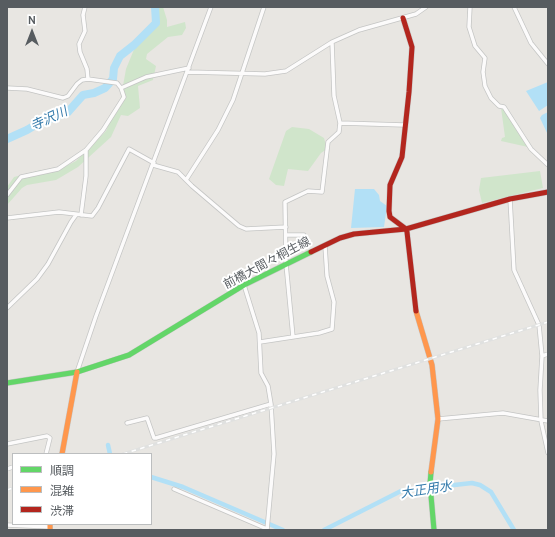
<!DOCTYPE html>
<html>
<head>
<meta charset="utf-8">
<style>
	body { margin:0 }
	#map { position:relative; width:555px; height:537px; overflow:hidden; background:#e8e6e2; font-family:Cabin,"Noto Sans JP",sans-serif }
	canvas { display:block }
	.frame { position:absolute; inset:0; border:8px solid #575c60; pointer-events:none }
	.legend { position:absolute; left:12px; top:453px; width:140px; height:72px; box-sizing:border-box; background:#fff; border:1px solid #bcbebf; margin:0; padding:5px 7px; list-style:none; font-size:12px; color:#575c60 }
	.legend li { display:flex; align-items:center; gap:8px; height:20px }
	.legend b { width:20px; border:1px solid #bcbebf }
	.north { position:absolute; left:12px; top:12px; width:40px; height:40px; -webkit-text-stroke:3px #fff; paint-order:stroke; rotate:0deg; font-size:11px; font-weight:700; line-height:16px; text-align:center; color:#575c60 }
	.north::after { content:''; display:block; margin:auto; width:14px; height:18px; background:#575c60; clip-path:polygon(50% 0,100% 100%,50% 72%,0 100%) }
</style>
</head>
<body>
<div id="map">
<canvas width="555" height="537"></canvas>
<div class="frame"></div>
<ul class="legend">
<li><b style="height:5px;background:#63d668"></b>順調</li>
<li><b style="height:5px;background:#ff974d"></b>混雑</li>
<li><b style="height:5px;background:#b3261e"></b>渋滞</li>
</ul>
<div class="north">N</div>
</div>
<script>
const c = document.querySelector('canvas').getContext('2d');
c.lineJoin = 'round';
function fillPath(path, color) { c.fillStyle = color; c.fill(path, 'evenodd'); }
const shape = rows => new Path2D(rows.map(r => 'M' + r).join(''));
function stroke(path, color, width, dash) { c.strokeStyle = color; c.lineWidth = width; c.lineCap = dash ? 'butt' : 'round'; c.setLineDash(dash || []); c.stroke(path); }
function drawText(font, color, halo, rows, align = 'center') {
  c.font = font + ' Cabin,"Noto Sans JP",sans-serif'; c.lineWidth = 4; c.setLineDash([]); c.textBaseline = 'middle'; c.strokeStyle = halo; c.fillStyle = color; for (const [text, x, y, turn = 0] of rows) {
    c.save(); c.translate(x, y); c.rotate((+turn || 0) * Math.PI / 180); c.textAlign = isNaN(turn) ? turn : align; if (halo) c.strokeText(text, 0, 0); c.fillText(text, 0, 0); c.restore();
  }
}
const green = shape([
	[153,7,163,7,167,20,167,27,185,22,186,28,182,35,168,37,147,54,146,59,156,66,153,80,138,86,140,108,128,116,121,115,111,137,78,167,56,180,27,185,22,188,7,205,7,187,14,177,41,170,54,172,76,161,106,131,121,97,126,69,135,47,150,27,154,15],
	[501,108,504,110,528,147,501,141,502,138,505,137],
	[292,127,309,129,324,138,327,149,321,153,308,171,288,169,284,186,276,185,269,179,286,131],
	[540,171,543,188,482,203,479,190,481,178]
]);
const water = shape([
	[548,82,548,105,539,111,526,91],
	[548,112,548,135,540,118,542,115],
	[355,189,374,189,379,195,380,201,387,206,384,227,351,228]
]);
const canal = shape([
	[108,445,110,454],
	[151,477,183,487,283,530],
	[324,530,401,491,472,483,480,485,491,492,514,530]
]);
const river = shape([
	[7,139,27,130,37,124,68,112,83,95,94,93,105,88,113,79,114,68,120,56,134,45,156,23,155,7]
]);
const street = shape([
	[85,7,83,15,85,31,79,44,80,52,87,69,88,79],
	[470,7,469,27,475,46,485,58,483,72,485,86,491,98,499,106,504,107,531,149,548,165],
	[514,7,531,43,548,64],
	[188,72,265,74,286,71,332,42,359,30,416,14,426,7],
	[7,88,27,89,63,98,68,96,77,84,82,80,88,79,117,83,121,88,124,97,103,130,86,150,58,169,21,177,7,195],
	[121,88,146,77,189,68],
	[340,123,404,125],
	[153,165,178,172,192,186,239,226,246,229,286,227],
	[186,180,218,130,233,100,264,7],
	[510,199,514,270,539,325,542,356,540,390,541,421,548,453],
	[81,215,86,176,86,150],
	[7,218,59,212,92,216,98,208,129,149,154,163],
	[286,235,304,235],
	[244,285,259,333,261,373,268,386,271,404,274,454,267,530],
	[7,308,37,279,48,264,71,222,76,215],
	[293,337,286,264,285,202,308,191,322,192,328,142,339,132,340,123,334,96,332,42],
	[260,342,319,333,332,329,334,302,327,276,325,246],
	[542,356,548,354],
	[77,372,96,316,211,7],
	[438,419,503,413,548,421],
	[127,423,147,418,154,438,156,438,271,404],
	[7,444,47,436,50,438,46,454],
	[7,469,13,467],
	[174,489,267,529],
	[7,525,50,527]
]);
const fast = shape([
	[7,383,77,372,129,355,244,285,311,252],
	[431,472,430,484,434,530]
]);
const slow = shape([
	[416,311,432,365,438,419,431,472],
	[62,454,77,372],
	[50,524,50,530]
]);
const jam = shape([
	[403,18,412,47,409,92,402,157,390,185,389,211,390,217,406,229,407,232,416,311],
	[311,252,340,238,354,234,406,229,510,199,548,192]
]);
const rail = shape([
	[123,454,548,322],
	[7,490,13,488]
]);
const streetNames = [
	["前橋大間々桐生線",267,263,-28]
];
const waterNames = [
	["寺沢川",49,119,-25],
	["大正用水",426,490,-9]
];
fillPath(green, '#d0e5cb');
fillPath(water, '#b2e0f6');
stroke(canal, '#b2e0f6', 4.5);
stroke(river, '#b2e0f6', 8);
stroke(street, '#c4c5c4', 5);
stroke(fast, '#c5c5c5', 6);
stroke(slow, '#c5c5c5', 6);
stroke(jam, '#c5c5c5', 6);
stroke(street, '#fcfbfb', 3.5);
stroke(fast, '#63d668', 5);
stroke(slow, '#ff974d', 5);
stroke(jam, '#b3261e', 5);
stroke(rail, '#e0e1e0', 3);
stroke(rail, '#fff', 1.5, [4.5]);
drawText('12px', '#575c60', '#fff', streetNames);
drawText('italic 13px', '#337aab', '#fff', waterNames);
</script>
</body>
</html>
